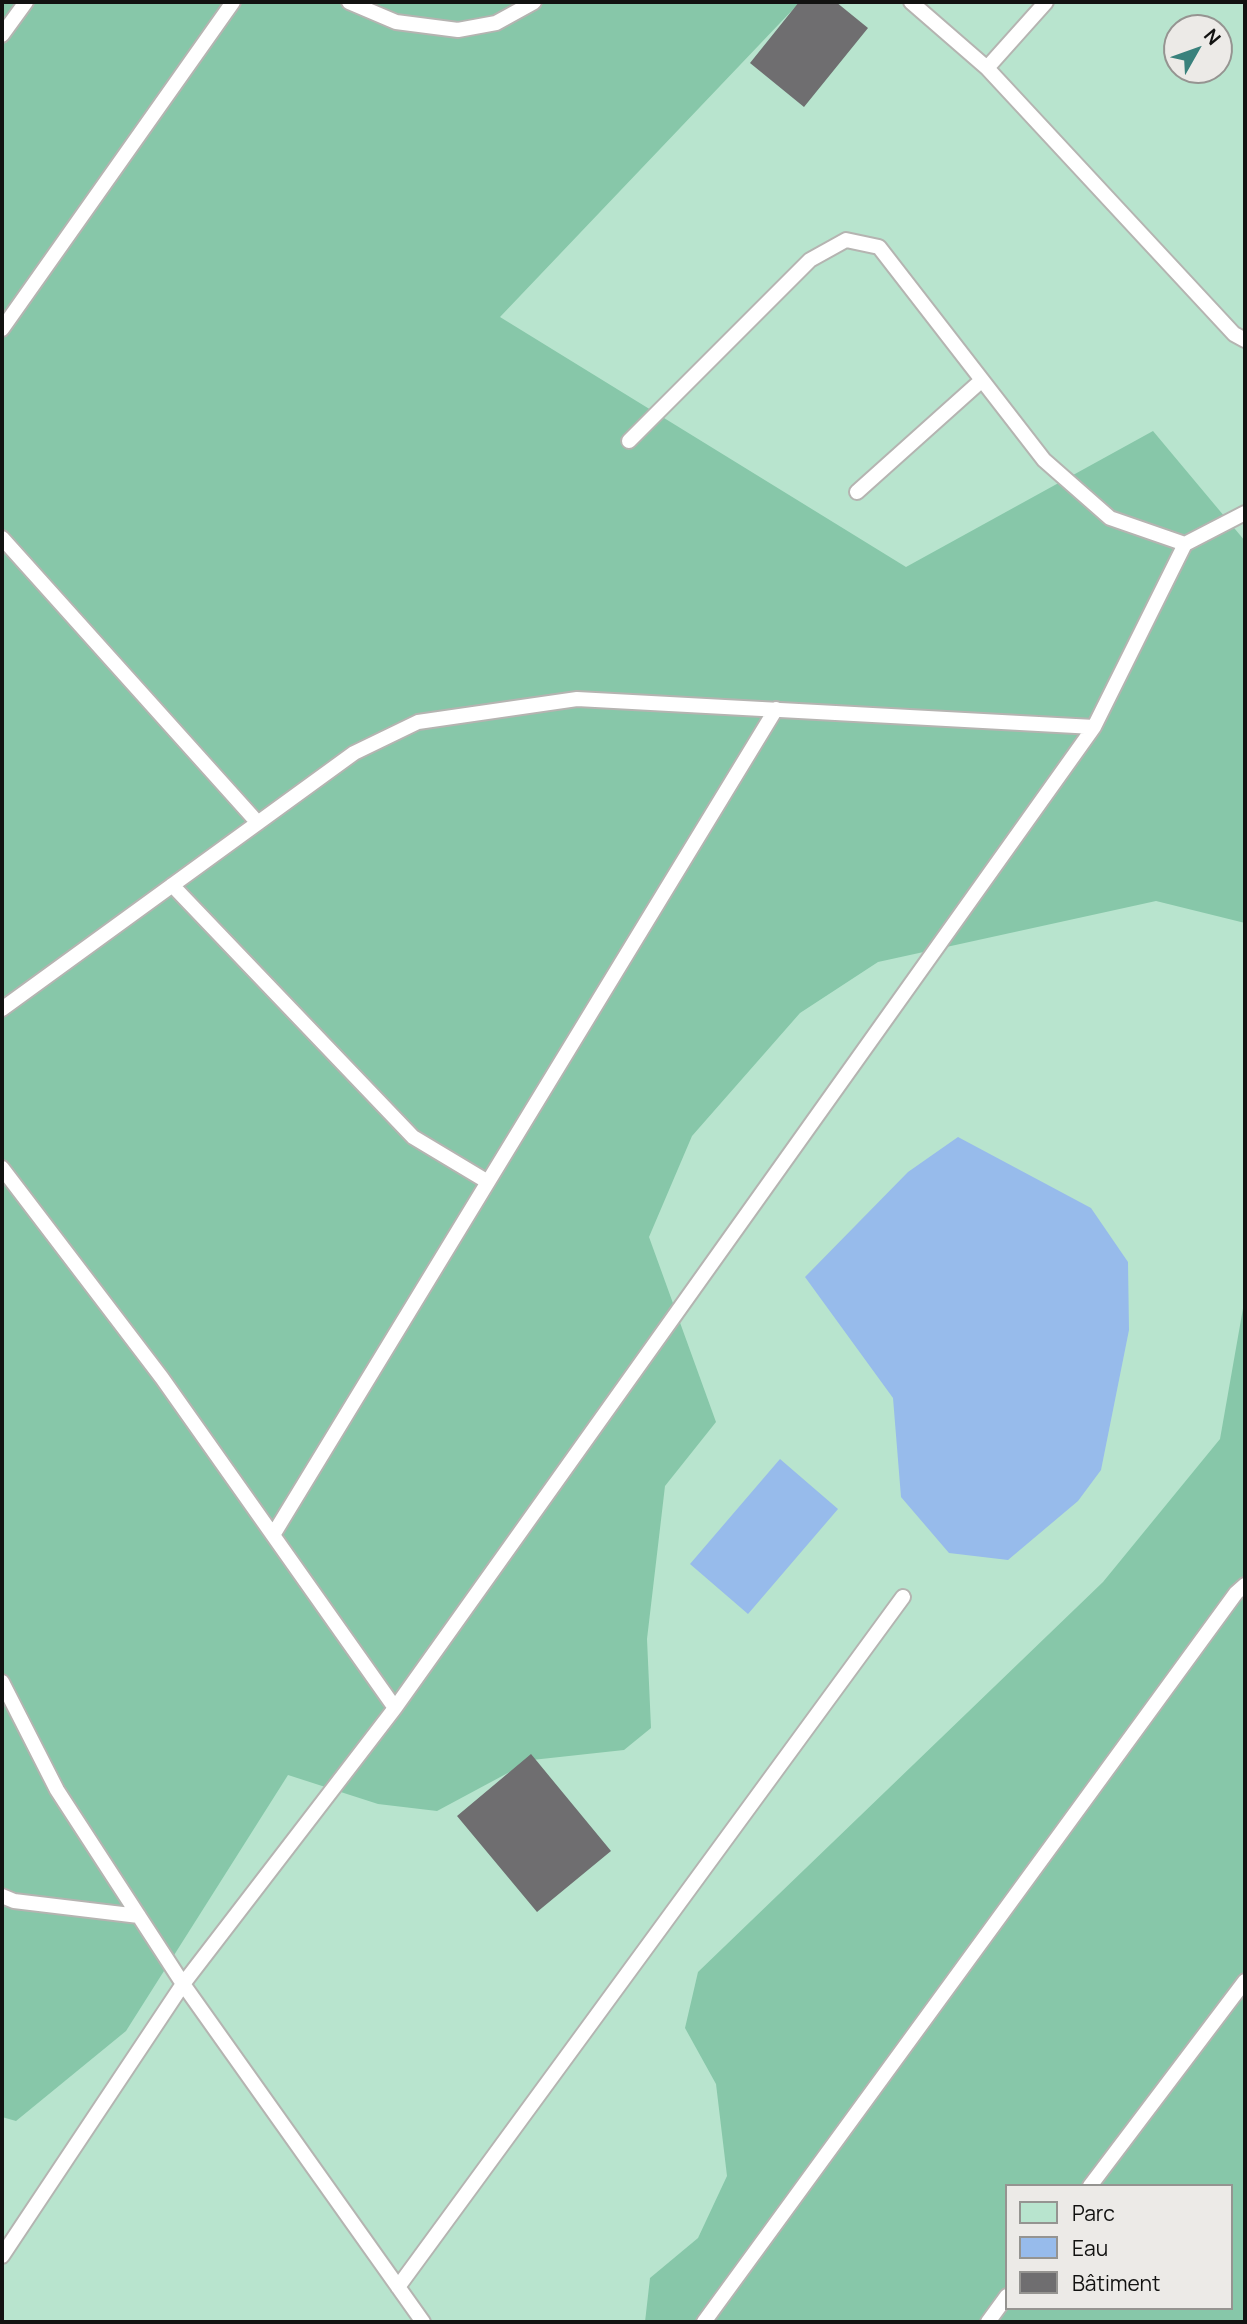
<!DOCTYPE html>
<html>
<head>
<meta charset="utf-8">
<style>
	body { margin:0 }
	#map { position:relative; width:1247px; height:2324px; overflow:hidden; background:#eceae7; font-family:Manrope,sans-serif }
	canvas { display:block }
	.frame { position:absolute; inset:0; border:4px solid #121211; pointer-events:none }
	.legend { position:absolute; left:1005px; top:2184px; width:228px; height:126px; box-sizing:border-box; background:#eceae7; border:2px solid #959491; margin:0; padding:9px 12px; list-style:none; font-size:21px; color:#121211 }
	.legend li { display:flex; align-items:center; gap:14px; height:35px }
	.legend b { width:35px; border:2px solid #959491 }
	.north { position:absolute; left:1163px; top:14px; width:70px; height:70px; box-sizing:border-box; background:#eceae7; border:2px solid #959491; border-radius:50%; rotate:50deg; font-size:19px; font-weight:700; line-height:28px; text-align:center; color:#121211 }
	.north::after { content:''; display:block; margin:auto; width:24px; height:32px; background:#39817c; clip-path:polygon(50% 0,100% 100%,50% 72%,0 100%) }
</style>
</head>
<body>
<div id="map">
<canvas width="1247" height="2324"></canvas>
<div class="frame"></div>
<ul class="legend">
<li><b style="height:19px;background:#b8e4ce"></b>Parc</li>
<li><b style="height:19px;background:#97bbeb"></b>Eau</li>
<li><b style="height:19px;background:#6f6e70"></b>Bâtiment</li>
</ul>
<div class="north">N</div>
</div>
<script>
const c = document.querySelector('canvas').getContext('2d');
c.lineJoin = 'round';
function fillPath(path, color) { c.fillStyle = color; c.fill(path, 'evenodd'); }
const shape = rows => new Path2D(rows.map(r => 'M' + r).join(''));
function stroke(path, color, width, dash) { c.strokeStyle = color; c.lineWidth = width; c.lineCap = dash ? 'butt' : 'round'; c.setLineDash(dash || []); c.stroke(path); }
const green = shape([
	[2,2,1245,2,1245,2268,1231,2186,1007,2186,1007,2308,1204,2322,5,2322,2,2319],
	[1177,28,1219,28,1219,70,1177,70]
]);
const forest = shape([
	[2,2,800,2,500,317,906,567,1153,431,1245,541,1245,923,1156,901,878,962,800,1013,692,1136,649,1237,716,1422,665,1486,647,1639,651,1728,624,1750,532,1760,437,1811,378,1804,288,1775,126,2031,16,2121,2,2117],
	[1245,1297,1245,2322,645,2322,650,2278,698,2238,727,2176,716,2084,685,2028,698,1972,1103,1582,1220,1439],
	[1007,2186,1231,2186,1231,2308,1007,2308]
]);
const water = shape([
	[958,1137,1091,1208,1128,1262,1129,1330,1101,1470,1078,1501,1008,1560,949,1553,901,1497,893,1398,805,1277,908,1172],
	[780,1459,838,1509,748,1614,690,1564]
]);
const building = shape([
	[799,2,836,2,868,28,804,107,750,63],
	[531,1754,611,1851,537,1912,457,1816]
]);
const service = shape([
	[349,2,396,22,458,30,496,23,534,2],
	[911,2,987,68],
	[1046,2,987,68,1234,334,1245,340],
	[2,35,26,2],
	[2,329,233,2],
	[629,441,810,260,846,240,879,247,1044,460,1110,518,1185,544,1245,513],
	[857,492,982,380],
	[2,538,258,823],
	[172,885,413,1137,488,1182],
	[2,1009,354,753,418,722,577,699,1094,727],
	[2,1168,162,1378,395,1708,183,1984,423,2322],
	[273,1535,776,709],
	[2,1682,57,1790,183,1984,2,2256],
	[395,1708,1094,727,1185,544],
	[2,1896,14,1901,139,1916],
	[1090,2186,1245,1981],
	[398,2287,903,1597],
	[704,2322,1236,1593,1245,1585],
	[988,2322,1007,2296]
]);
fillPath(green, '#b8e4ce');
fillPath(forest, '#87c7a9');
fillPath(water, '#97bbeb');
fillPath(building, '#6f6e70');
stroke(service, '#b5b4b1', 18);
stroke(service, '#fff', 14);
</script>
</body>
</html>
